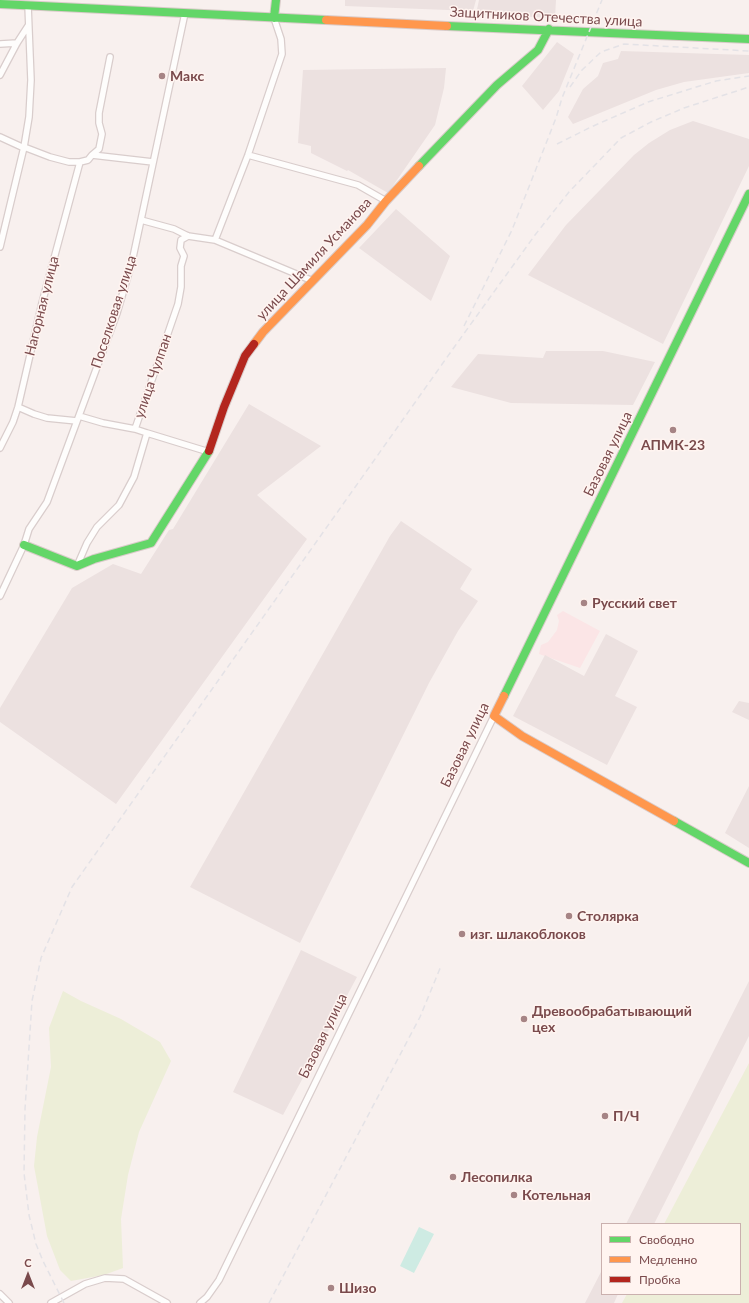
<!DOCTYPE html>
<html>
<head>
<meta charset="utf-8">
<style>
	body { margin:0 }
	#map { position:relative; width:749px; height:1303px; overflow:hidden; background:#f8f0ee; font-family:Lato,sans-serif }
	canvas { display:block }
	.legend { position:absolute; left:601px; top:1223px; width:140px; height:72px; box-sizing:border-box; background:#fff4f0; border:1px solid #cab0ae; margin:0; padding:5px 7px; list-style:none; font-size:12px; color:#7a4a4c }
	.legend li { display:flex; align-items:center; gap:8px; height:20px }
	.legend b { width:20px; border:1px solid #cab0ae }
	.north { position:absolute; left:8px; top:1255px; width:40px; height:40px; -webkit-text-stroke:3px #fff4f0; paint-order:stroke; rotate:0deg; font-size:11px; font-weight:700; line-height:16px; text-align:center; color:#7a4a4c }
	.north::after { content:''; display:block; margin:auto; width:14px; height:18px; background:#7a4a4c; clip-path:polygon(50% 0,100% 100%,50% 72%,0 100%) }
</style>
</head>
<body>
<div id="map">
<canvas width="749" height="1303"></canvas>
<ul class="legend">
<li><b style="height:5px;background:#63d668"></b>Свободно</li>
<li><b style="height:5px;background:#ff974d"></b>Медленно</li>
<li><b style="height:5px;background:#b3261e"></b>Пробка</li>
</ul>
<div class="north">С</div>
</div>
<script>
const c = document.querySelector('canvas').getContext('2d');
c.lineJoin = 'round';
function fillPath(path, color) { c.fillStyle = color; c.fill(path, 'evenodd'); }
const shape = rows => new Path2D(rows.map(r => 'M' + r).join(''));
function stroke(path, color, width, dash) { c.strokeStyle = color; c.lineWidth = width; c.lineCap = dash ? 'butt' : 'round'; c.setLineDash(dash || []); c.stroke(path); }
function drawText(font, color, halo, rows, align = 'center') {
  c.font = font + ' Lato,sans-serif'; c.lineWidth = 3; c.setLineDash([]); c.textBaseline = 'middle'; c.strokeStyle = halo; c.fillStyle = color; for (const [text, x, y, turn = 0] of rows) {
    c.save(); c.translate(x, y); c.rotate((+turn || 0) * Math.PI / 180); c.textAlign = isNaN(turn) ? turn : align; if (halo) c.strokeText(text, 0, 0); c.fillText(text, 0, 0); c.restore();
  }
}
const commercial = shape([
	[563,611,600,631,580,668,539,654,541,645,548,642,557,630,559,621,557,615]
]);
const industrial = shape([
	[345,0,476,0,473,11,345,6],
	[479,0,556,0,555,18,476,14],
	[557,42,574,54,559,91,543,110,522,86],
	[621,51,749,55,749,73,684,82,656,90,573,124,568,117,583,89,598,76,603,63,618,59],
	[446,68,444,88,435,125,388,193,348,170,347,171,311,153,311,146,298,143,303,70],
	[693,121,749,139,749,166,663,344,528,275,566,225,634,155,649,143,670,130],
	[396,209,450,256,431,301,359,248],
	[546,351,603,351,655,362,633,405,511,403,451,387,478,354,543,358],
	[249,404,321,446,257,495,307,539,116,804,0,722,0,708,72,588,113,564,141,574,169,530,173,529],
	[401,521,472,569,460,589,478,601,458,631,429,683,300,943,190,887,390,536],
	[606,634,638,651,615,696,637,707,607,765,513,716,545,655,584,676],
	[739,701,749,703,749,720,732,712],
	[749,786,749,848,725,833],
	[301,950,357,977,283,1115,233,1092],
	[749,981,749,1036,654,1224,626,1224],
	[602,1270,602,1294,618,1294,614,1303,585,1303]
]);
const green = shape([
	[63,991,81,1001,121,1019,160,1042,171,1061,139,1132,128,1175,121,1219,123,1268,104,1275,71,1281,60,1270,47,1236,34,1166,37,1137,51,1067,49,1028],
	[749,1063,749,1303,622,1303,627,1294,740,1294,740,1224,664,1224]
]);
const water = shape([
	[419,1227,434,1234,414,1273,400,1266]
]);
const street = shape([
	[0,44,17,43],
	[0,75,17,43,28,26],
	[0,137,24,148],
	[24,147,50,157,69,162,80,162,88,160,92,155,153,162],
	[92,155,99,149,102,134,99,123,99,113,110,57],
	[248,155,358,185,386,201],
	[141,220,174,229,188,236,215,240,313,281],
	[215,240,248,155,282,54,281,39,274,18],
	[0,247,24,147,29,117,31,80,28,5],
	[18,407,34,414,47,418,77,421],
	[79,416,103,423,135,429],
	[147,433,209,452],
	[0,448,13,422,18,407,42,303,80,162],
	[77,566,87,543,97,527,119,505,134,477,147,433,135,429,178,304,181,287,181,266,184,256,180,248,181,240,188,236],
	[0,596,24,545,29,529,47,502,117,313,132,262,185,13],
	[0,1294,9,1303],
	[51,1303,85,1284,105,1278,124,1279,167,1303],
	[200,1303,207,1297,219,1280,494,716]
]);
const fast = shape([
	[0,4,326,20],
	[274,18,276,0],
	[447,26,749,39],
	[419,166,497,85,538,50,549,29],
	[24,545,77,566,94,559,151,543,209,451],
	[504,696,749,194],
	[674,821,749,863]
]);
const slow = shape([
	[326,20,447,26],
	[254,344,263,332,367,225,386,201,419,166],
	[504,696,494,716,522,736,674,821]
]);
const jam = shape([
	[209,451,224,407,245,356,254,344]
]);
const rail = shape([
	[570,87,582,70,601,52,624,44,749,51],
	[557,144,591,127,648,102,716,81,749,76],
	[464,326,512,230,556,118,562,98,602,0],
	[64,1303,43,1261,36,1244,29,1215,24,1173,25,1109,32,1001,41,958,72,887,455,346,535,235,569,192,621,138,651,122,684,108,749,87],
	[269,1303,420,1017,441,966]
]);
const markers = [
	[162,76,4,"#a68485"],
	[673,430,4,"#a68485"],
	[584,603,4,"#a68485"],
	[569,916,4,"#a68485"],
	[462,934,4,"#a68485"],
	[524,1019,4,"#a68485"],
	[605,1116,4,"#a68485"],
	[453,1177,4,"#a68485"],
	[514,1195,4,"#a68485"],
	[331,1288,4,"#a68485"]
];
const streetNames = [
	["Защитников Отечества улица",546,17,3],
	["улица Шамиля Усманова",314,259,-47],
	["Нагорная улица",42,306,-76],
	["Поселковая улица",114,312,-72],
	["улица Чулпан",153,376,-71],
	["Базовая улица",608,454,-64],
	["Базовая улица",465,745,-64],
	["Базовая улица",323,1036,-64]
];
const poiNames = [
	["Макс",170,76],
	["АПМК-23",673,445,"center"],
	["Русский свет",592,603],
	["Столярка",577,916],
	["изг. шлакоблоков",470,934],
	["Древообрабатывающий",532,1011],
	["цех",532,1027],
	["П/Ч",613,1116],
	["Лесопилка",461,1177],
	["Котельная",522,1195],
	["Шизо",339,1288]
];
fillPath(commercial, '#fbe5e6');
fillPath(industrial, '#ece1e0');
fillPath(green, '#edeed8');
fillPath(water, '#ceebe3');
stroke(street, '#d9cdcc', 8);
stroke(fast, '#d9cbc9', 10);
stroke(slow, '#d9cbc9', 10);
stroke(jam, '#d9cbc9', 10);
stroke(street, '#fefdfc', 5.5);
stroke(fast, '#63d668', 8);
stroke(slow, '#ff974d', 8);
stroke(jam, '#b3261e', 8);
stroke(rail, '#e4e2e6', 1.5, [6, 4]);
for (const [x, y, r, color] of markers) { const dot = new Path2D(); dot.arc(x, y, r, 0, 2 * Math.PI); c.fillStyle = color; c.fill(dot); stroke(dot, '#fff4f0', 1.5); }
drawText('14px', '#7a4a4c', '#fff4f0', streetNames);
drawText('bold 14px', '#7a4a4c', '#fff4f0', poiNames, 'left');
</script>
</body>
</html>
